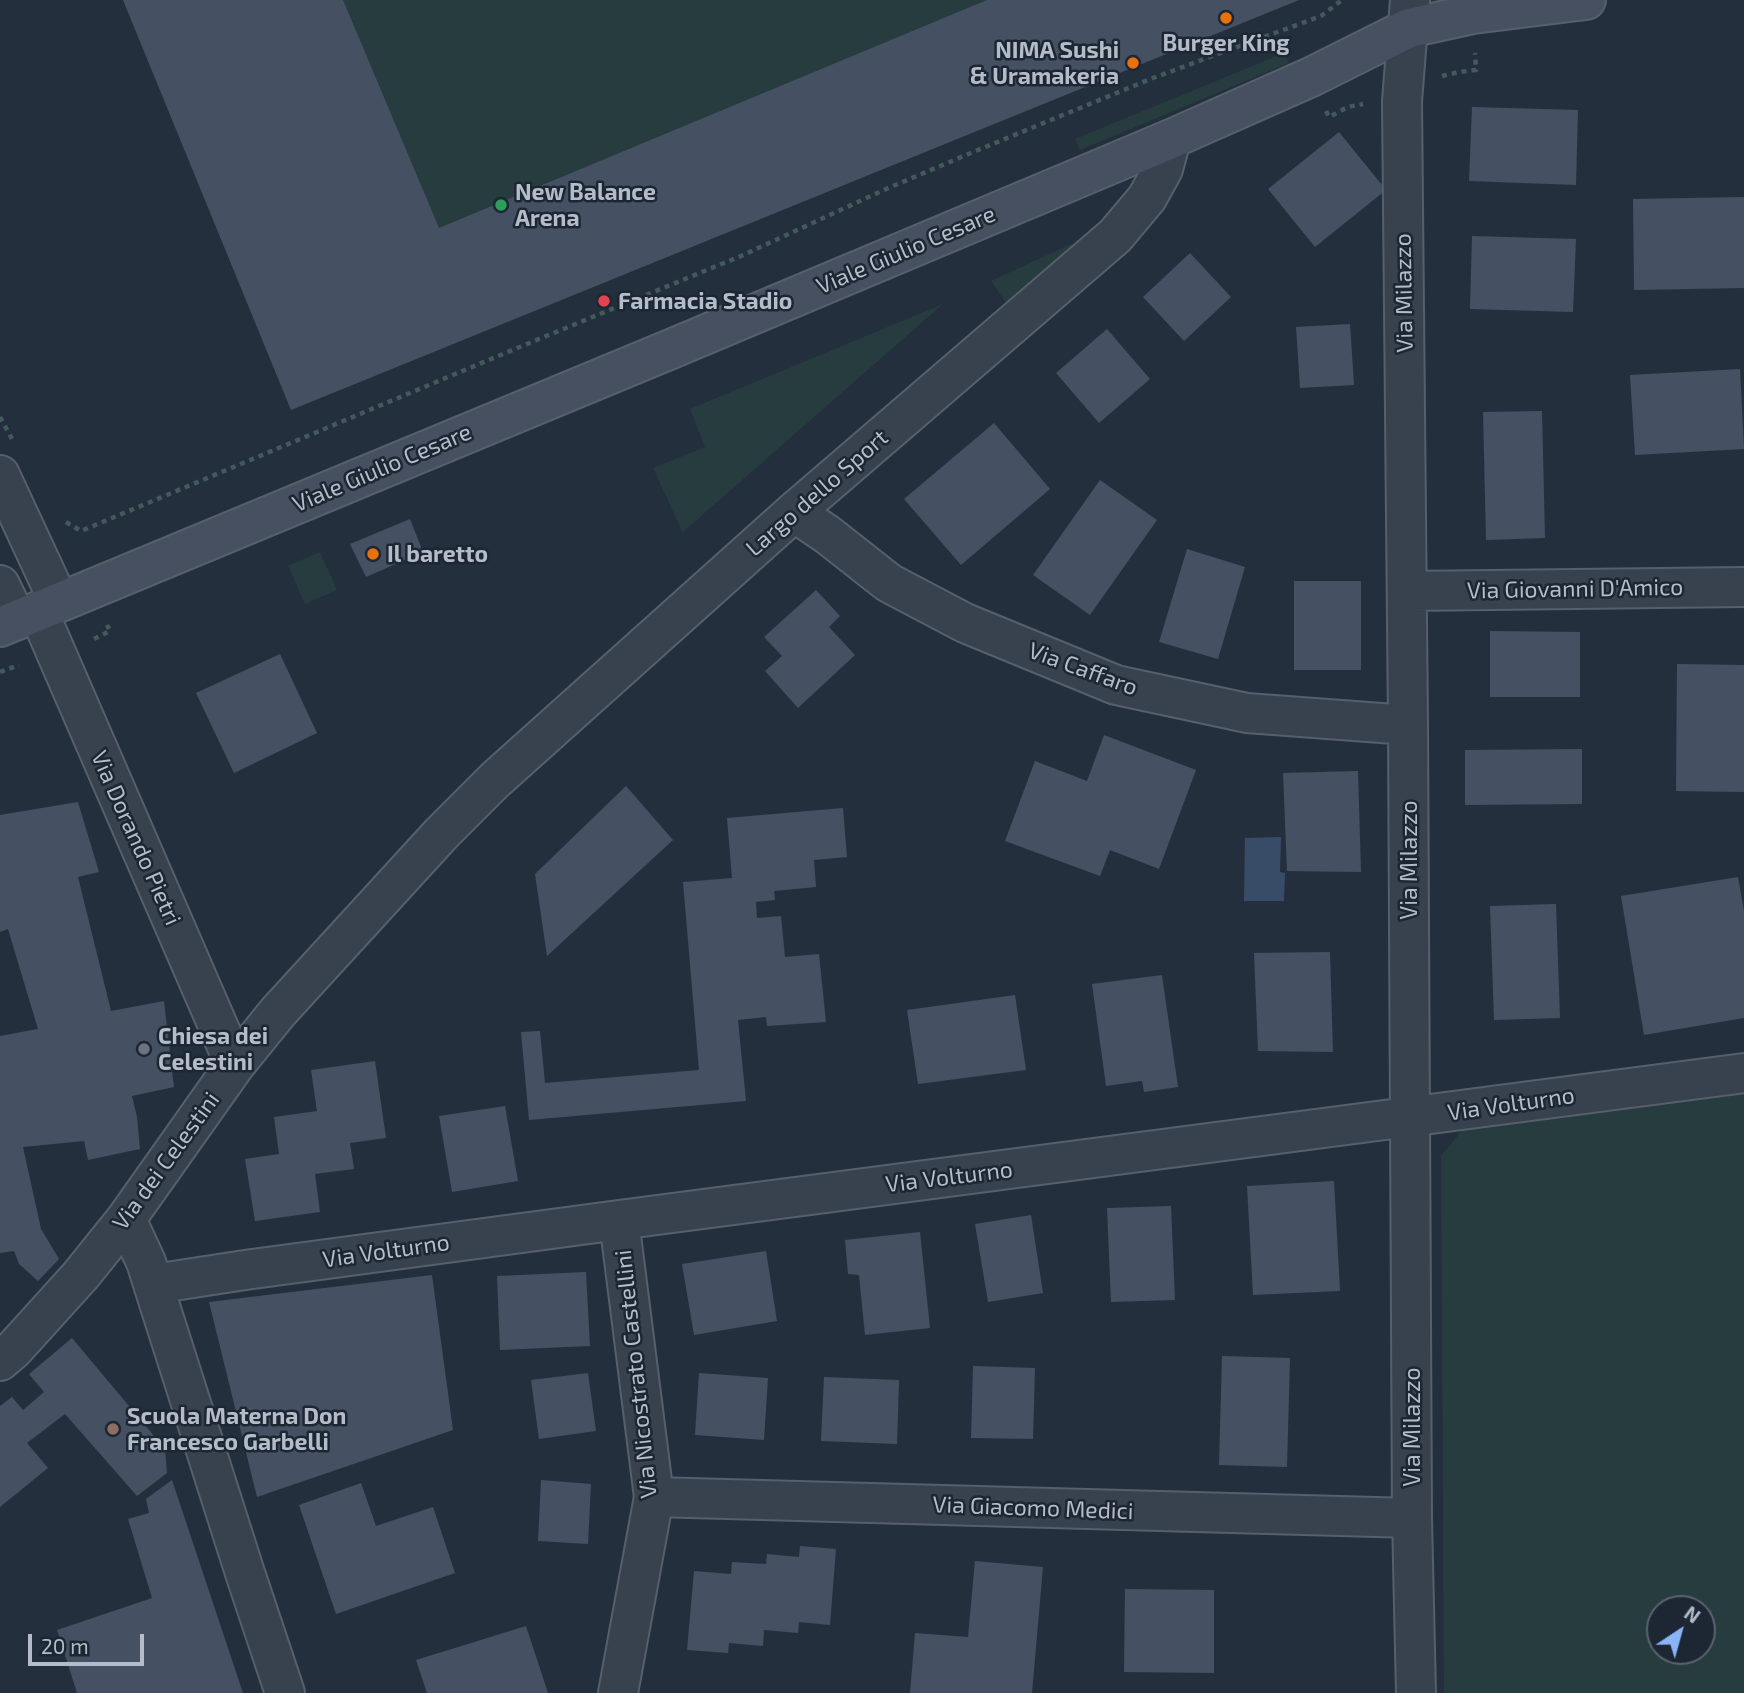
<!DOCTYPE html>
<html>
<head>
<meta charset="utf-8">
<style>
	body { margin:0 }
	#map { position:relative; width:1744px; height:1693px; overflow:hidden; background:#242f3e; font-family:"Exo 2",sans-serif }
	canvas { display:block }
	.north { position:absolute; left:1646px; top:1595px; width:70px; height:70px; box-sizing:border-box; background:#1d2633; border:2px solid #59626f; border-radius:50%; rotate:36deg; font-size:19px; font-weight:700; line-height:28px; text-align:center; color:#b4bcc9 }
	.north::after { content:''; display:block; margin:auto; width:24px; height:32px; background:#8ab4f8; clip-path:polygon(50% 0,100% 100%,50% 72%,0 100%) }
	.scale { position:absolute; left:28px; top:1634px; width:116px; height:32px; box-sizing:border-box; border:4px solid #b4bcc9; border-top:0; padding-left:9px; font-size:21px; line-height:24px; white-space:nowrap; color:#b4bcc9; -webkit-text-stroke:5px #1d2633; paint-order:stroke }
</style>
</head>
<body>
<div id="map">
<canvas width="1744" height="1693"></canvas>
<div class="north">N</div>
<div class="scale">20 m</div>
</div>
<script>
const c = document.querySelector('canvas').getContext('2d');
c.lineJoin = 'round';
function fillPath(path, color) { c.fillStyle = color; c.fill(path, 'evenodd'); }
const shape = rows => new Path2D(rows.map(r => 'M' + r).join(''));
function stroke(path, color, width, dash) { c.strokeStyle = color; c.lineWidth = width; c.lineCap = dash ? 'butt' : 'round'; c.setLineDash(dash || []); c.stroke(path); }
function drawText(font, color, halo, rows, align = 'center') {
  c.font = font + ' "Exo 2",sans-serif'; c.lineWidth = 5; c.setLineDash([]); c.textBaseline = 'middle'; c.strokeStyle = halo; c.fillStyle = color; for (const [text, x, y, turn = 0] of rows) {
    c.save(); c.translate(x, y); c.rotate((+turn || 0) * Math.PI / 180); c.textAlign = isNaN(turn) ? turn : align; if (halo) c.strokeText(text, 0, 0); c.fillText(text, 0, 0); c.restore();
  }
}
const green = shape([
	[123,0,1299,0,291,410],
	[1284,53,1289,63,1080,150,1075,139],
	[1071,244,1075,249,1008,305,991,281],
	[943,304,683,532,683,533,653,468,705,447,690,409],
	[320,552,337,590,305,604,288,566],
	[1744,1092,1744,1693,1444,1693,1441,1156,1464,1128],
	[1660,1609,1702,1609,1702,1651,1660,1651]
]);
const water = shape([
	[1281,837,1280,872,1285,873,1284,901,1244,901,1245,838]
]);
const building = shape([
	[123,0,343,0,439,228,987,0,1299,0,291,410],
	[1472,107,1578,110,1576,185,1469,181],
	[1339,132,1386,190,1315,247,1268,189],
	[1744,197,1744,288,1634,290,1633,199],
	[1472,236,1576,239,1573,312,1470,309],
	[1190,253,1231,297,1184,341,1143,297],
	[1350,324,1354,385,1300,388,1296,327],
	[1107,329,1150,379,1099,423,1056,373],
	[1740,369,1744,449,1635,455,1630,375],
	[1542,411,1545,538,1486,540,1483,412],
	[994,423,1050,489,961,565,904,499],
	[1100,480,1157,520,1090,615,1033,575],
	[410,519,423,552,366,577,350,544],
	[1187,549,1245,567,1218,659,1159,642],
	[1294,581,1361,581,1361,670,1294,670],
	[816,590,840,616,829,627,855,655,798,708,765,671,782,656,764,637],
	[1490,631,1580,632,1580,697,1490,697],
	[280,654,317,733,234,773,196,693],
	[1677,664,1744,665,1744,792,1676,791],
	[1104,735,1196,770,1159,869,1110,850,1100,876,1005,841,1035,761,1087,781],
	[1582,749,1582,804,1465,805,1465,750],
	[1358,771,1361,872,1287,871,1283,773],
	[626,786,673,840,547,956,535,874],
	[78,802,99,872,78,877,111,1011,164,1001,174,1087,132,1096,137,1117,140,1149,88,1160,84,1141,23,1147,41,1229,59,1259,38,1281,19,1264,14,1251,0,1253,0,1036,38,1029,8,929,0,932,0,815],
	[843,808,847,857,814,860,816,887,774,891,775,900,756,902,757,918,781,916,785,957,819,954,826,1022,767,1026,766,1017,738,1020,746,1101,529,1120,521,1032,540,1031,545,1083,699,1070,683,882,732,878,727,818],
	[1738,877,1744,911,1744,1018,1644,1035,1621,896],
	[1556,904,1560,1018,1494,1020,1490,906],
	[1330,952,1333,1052,1258,1051,1254,953],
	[1162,975,1178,1087,1144,1092,1142,1081,1106,1086,1092,984],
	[1015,995,1026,1070,918,1084,907,1010],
	[375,1061,386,1138,350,1143,354,1169,315,1174,320,1212,255,1221,245,1159,279,1154,274,1117,317,1111,311,1070],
	[505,1106,518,1181,452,1192,439,1116],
	[1334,1181,1340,1291,1253,1295,1247,1186],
	[1171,1206,1175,1300,1111,1302,1107,1208],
	[1031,1215,1043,1293,988,1302,975,1224],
	[920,1232,930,1328,865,1335,859,1275,848,1274,845,1240],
	[766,1251,777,1321,694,1335,682,1264],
	[586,1272,590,1346,500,1350,497,1276],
	[432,1275,453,1430,257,1497,209,1302],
	[72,1338,165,1449,167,1473,137,1496,65,1414,27,1443,48,1468,0,1507,0,1406,12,1397,23,1410,44,1392,29,1374],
	[1222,1356,1290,1358,1287,1467,1219,1465],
	[973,1366,1035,1368,1033,1439,971,1438],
	[588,1373,596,1431,539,1439,531,1380],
	[699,1373,768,1378,764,1440,695,1435],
	[824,1377,899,1380,897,1444,821,1441],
	[172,1480,243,1693,77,1693,57,1630,152,1598,128,1519,149,1513,146,1499],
	[541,1480,591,1484,588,1544,538,1541],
	[361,1483,376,1526,433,1507,455,1573,336,1614,299,1505],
	[800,1546,836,1549,830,1625,799,1622,798,1633,764,1630,763,1646,729,1643,728,1653,687,1650,694,1571,731,1574,732,1562,766,1564,767,1554,799,1557],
	[975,1561,1043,1567,1032,1693,910,1693,915,1633,968,1637],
	[1125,1589,1214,1590,1214,1673,1124,1672],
	[526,1626,548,1693,427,1693,416,1660]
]);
const path = shape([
	[1442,76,1459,72,1476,70,1475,53],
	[1326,111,1329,117,1348,107,1363,104],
	[0,417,12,439],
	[66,522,81,531,522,346,741,256,886,189,978,150,1153,78,1321,16,1342,0],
	[94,639,110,631,107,625],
	[0,672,19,665]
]);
const street = shape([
	[1410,0,1402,101,1408,725,1412,1518,1416,1693],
	[0,475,59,602],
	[794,512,828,535,889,583,965,623,1116,685,1247,713,1408,725],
	[0,585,17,620],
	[1407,591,1744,587],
	[38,611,235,1065],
	[126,1219,146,1262,245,1573,285,1693],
	[154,1284,245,1270,619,1220,1744,1073],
	[0,1361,14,1349,81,1275,126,1219,235,1065,278,1012,441,834,495,780,794,512,1115,236,1147,198,1163,169,1171,139],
	[654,1497,1412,1518],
	[618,1693,654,1497,619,1220]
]);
const secondary = shape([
	[0,627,671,349,1171,139,1311,77,1409,28,1473,14,1586,0]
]);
const markers = [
	[1226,18,7,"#e8710a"],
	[1133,63,7,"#e8710a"],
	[501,205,7,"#2e9e5b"],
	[604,301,7,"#e0444e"],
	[373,554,7,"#e8710a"],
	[144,1049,7,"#6b7280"],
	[113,1429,7,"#8d6e63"]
];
const poiNames = [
	["Burger King",1226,43,"center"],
	["NIMA Sushi",1119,50,"right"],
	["& Uramakeria",1119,76,"right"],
	["New Balance",515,192],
	["Arena",515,218],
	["Farmacia Stadio",618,301],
	["Il baretto",387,554],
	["Chiesa dei",158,1036],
	["Celestini",158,1062],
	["Scuola Materna Don",127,1416],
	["Francesco Garbelli",127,1442]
];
const streetNames = [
	["Viale Giulio Cesare",906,250,-23],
	["Via Milazzo",1404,293,-91],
	["Viale Giulio Cesare",382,468,-23],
	["Largo dello Sport",817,493,-41],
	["Via Giovanni D'Amico",1575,589,-1],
	["Via Caffaro",1083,669,20],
	["Via Dorando Pietri",136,838,66],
	["Via Milazzo",1409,860,-90],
	["Via Volturno",1511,1104,-8],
	["Via dei Celestini",166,1161,-54],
	["Via Volturno",949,1177,-7],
	["Via Volturno",386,1251,-8],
	["Via Nicostrato Castellini",636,1374,-96],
	["Via Milazzo",1412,1427,-90],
	["Via Giacomo Medici",1033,1508,2]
];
fillPath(green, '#263c3f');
fillPath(water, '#394c67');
fillPath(building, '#455162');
stroke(street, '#565f6c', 42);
stroke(secondary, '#565f6c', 42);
stroke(path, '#44595c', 4.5, [5, 5]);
stroke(street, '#38414e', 38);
stroke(secondary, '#465061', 38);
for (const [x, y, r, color] of markers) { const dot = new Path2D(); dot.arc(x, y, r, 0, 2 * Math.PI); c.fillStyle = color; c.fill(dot); stroke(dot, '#1d2633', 2.5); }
drawText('bold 23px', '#b4bcc9', '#1d2633', poiNames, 'left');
drawText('23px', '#b4bcc9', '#1d2633', streetNames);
</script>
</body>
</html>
